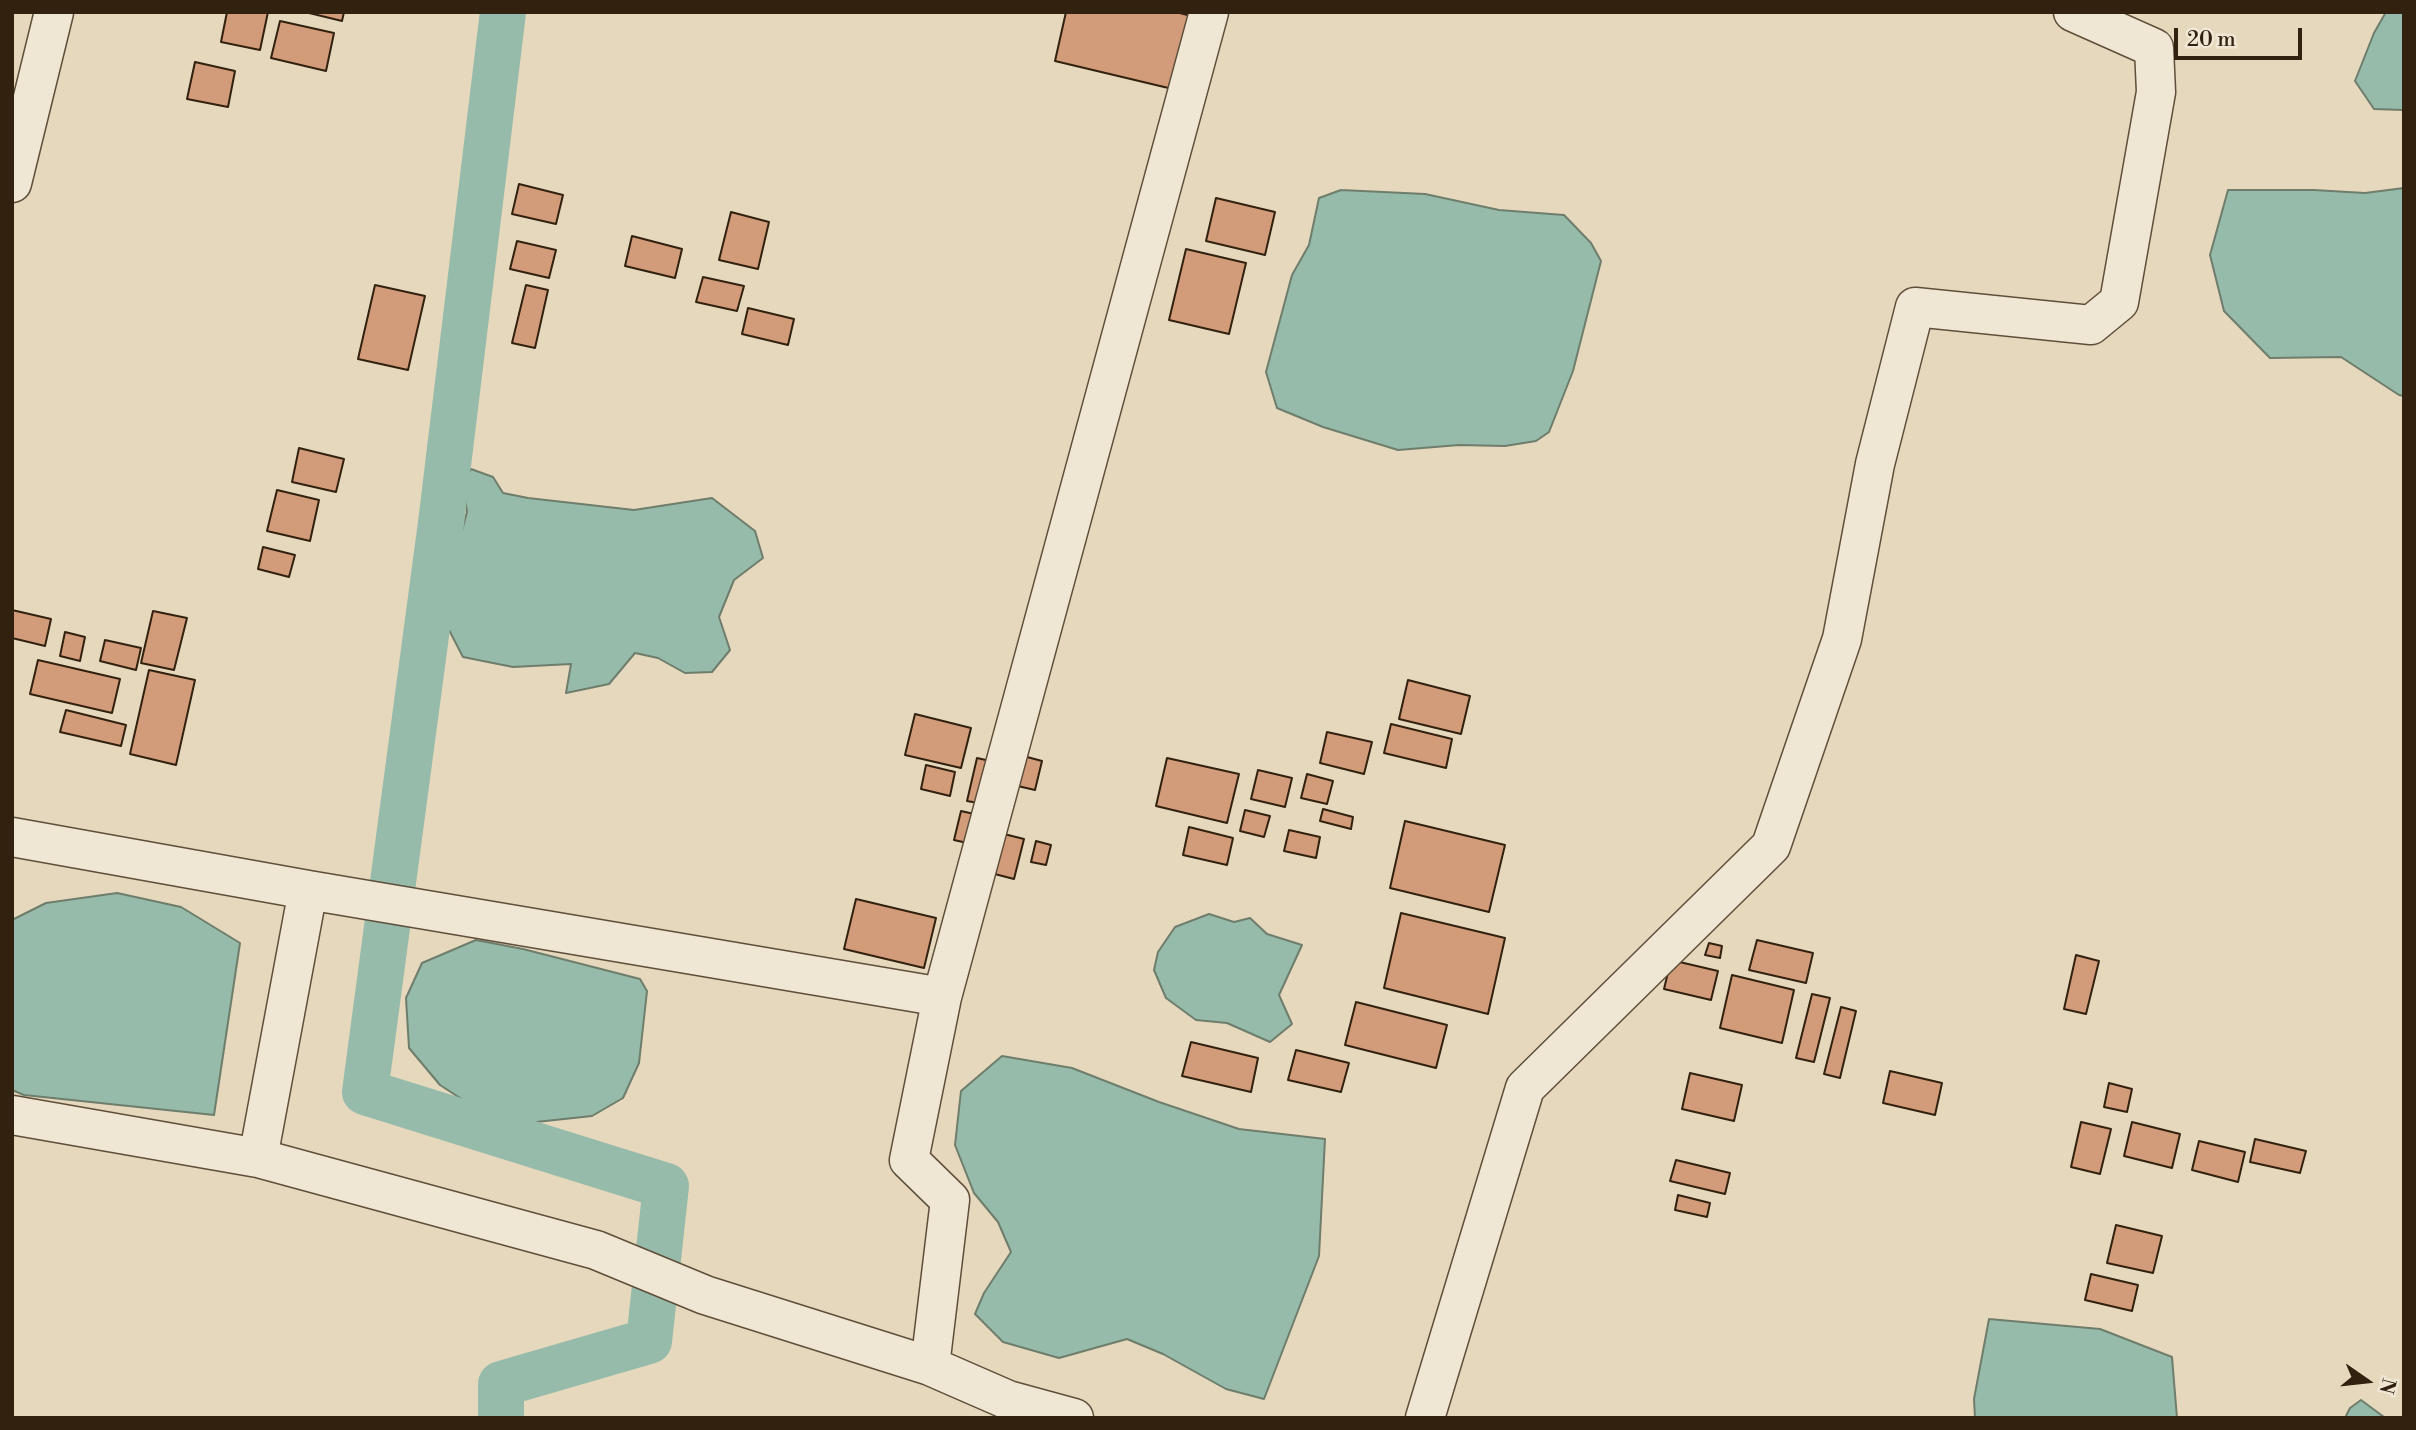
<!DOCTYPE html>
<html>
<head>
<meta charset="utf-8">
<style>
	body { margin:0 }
	#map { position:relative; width:2416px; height:1430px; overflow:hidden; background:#e6d8bc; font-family:"Libre Bodoni",serif }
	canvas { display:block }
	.frame { position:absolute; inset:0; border:14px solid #31210e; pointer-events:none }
	.north { position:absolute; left:2332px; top:1346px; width:70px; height:70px; -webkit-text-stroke:5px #efe6d3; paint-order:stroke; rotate:104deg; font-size:19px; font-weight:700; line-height:28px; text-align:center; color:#31210e }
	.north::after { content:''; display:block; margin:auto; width:24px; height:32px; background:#31210e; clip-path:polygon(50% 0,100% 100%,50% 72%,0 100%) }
	.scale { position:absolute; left:2174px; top:28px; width:128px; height:32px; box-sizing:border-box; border:4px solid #31210e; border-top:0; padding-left:9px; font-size:21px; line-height:24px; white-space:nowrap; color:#31210e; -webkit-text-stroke:5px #efe6d3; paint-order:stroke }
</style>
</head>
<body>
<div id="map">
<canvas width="2416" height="1430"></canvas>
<div class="frame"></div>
<div class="north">N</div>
<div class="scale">20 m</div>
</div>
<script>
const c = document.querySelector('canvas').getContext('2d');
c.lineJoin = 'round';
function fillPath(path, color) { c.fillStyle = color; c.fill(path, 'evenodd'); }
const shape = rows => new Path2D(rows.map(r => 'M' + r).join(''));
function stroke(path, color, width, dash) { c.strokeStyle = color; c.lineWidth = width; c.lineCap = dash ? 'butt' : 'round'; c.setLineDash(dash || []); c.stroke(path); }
const water = shape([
	[2386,12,2404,12,2404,110,2374,109,2355,81,2374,33,2386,12],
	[2404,188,2404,396,2399,395,2341,357,2270,358,2224,311,2210,255,2228,190,2314,190,2365,193,2404,188],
	[1341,190,1425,194,1499,210,1564,215,1591,243,1601,261,1573,371,1549,432,1536,441,1505,446,1459,445,1398,450,1323,427,1277,408,1266,372,1292,275,1309,245,1319,198,1341,190],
	[471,469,493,477,503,493,528,498,634,510,712,498,755,531,763,558,734,580,719,617,730,650,712,672,685,673,658,658,635,653,609,684,566,693,571,664,513,667,463,657,448,628,454,560,467,512,463,484,471,469],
	[117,893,181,907,240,943,214,1115,24,1095,12,1090,12,920,46,903,117,893],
	[1209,914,1234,922,1250,918,1267,934,1302,945,1279,995,1292,1024,1270,1042,1227,1023,1196,1020,1166,998,1154,970,1158,952,1175,927,1209,914],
	[476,940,523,949,640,979,647,991,639,1063,623,1098,592,1116,527,1123,480,1111,440,1085,409,1048,406,998,422,963,476,940],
	[1002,1056,1072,1068,1159,1102,1239,1129,1325,1139,1319,1256,1264,1399,1226,1389,1163,1354,1127,1339,1059,1358,1003,1342,975,1314,984,1293,1011,1252,998,1222,974,1193,955,1145,961,1091,1002,1056],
	[1989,1319,2100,1329,2172,1357,2177,1418,1975,1418,1974,1399,1989,1319],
	[2361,1400,2384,1417,2385,1418,2345,1418,2350,1408,2361,1400]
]);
const canal = shape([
	[501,1418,501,1384,649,1341,666,1186,365,1092,441,523,503,12]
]);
const building = shape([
	[227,12,268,12,260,50,221,42,227,12],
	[305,12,344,12,342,21,305,12],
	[1066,12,1176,12,1199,18,1181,91,1055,61,1066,12],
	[280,21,334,33,326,71,271,58,280,21],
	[195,62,235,71,228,107,187,99,195,62],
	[519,184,563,195,556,224,512,214,519,184],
	[1216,198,1275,212,1265,255,1206,241,1216,198],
	[731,212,769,222,758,269,719,260,731,212],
	[632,236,682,249,675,278,625,266,632,236],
	[517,241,556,250,549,278,510,269,517,241],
	[1186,249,1246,263,1229,334,1169,320,1186,249],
	[703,277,744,286,737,311,696,302,703,277],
	[375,285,425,296,408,370,358,359,375,285],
	[526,285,548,290,535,348,512,343,526,285],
	[748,308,794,319,788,345,742,334,748,308],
	[299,448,344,459,336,492,292,482,299,448],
	[277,490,319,500,310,541,267,531,277,490],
	[263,547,295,555,289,577,258,569,263,547],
	[12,610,51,619,45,646,12,638,12,610],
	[153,611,187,618,174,670,141,663,153,611],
	[65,632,85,637,80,661,60,656,65,632],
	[105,640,141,648,136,670,100,661,105,640],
	[38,660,120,679,112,713,30,694,38,660],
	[149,670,195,680,176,765,130,754,149,670],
	[1408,680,1470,696,1461,734,1399,719,1408,680],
	[66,710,126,725,121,746,60,732,66,710],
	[915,714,971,728,961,768,905,755,915,714],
	[1391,724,1452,739,1446,768,1384,753,1391,724],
	[1327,732,1372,742,1364,774,1320,763,1327,732],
	[1016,754,1042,761,1035,790,1009,784,1016,754],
	[977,758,999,763,989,805,967,801,977,758],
	[1167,758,1239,774,1227,823,1156,806,1167,758],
	[926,765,955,772,950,796,921,789,926,765],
	[1258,770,1292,778,1285,807,1251,799,1258,770],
	[1307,774,1333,781,1327,804,1301,798,1307,774],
	[1323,809,1353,817,1351,829,1320,821,1323,809],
	[1245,810,1270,816,1264,837,1240,831,1245,810],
	[961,811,983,816,976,845,954,840,961,811],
	[1405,821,1505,845,1489,912,1390,888,1405,821],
	[1189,827,1233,838,1227,865,1183,855,1189,827],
	[1289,830,1320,837,1316,858,1284,851,1289,830],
	[996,832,1024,839,1014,879,987,872,996,832],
	[1036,841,1051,845,1046,865,1031,862,1036,841],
	[856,899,936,918,924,968,844,949,856,899],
	[1401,913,1505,938,1488,1014,1384,988,1401,913],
	[1757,940,1813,953,1806,983,1749,970,1757,940],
	[1709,943,1722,946,1720,958,1705,955,1709,943],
	[2076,955,2099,961,2086,1014,2064,1009,2076,955],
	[1671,960,1718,971,1711,1000,1664,989,1671,960],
	[1732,975,1794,990,1782,1043,1720,1028,1732,975],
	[1812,994,1830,998,1814,1062,1796,1058,1812,994],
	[1356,1002,1447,1025,1436,1068,1345,1045,1356,1002],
	[1841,1007,1856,1011,1840,1078,1824,1074,1841,1007],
	[1191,1042,1258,1058,1251,1092,1182,1076,1191,1042],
	[1296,1050,1349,1063,1341,1092,1288,1080,1296,1050],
	[1890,1071,1942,1083,1935,1115,1883,1103,1890,1071],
	[1690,1073,1742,1085,1734,1121,1682,1109,1690,1073],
	[2109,1083,2132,1089,2127,1112,2104,1107,2109,1083],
	[2081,1122,2111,1129,2100,1174,2071,1167,2081,1122],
	[2132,1122,2180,1134,2172,1168,2124,1156,2132,1122],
	[2255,1139,2306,1151,2300,1173,2250,1162,2255,1139],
	[2199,1141,2245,1152,2238,1182,2192,1170,2199,1141],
	[1676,1160,1730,1173,1725,1194,1670,1181,1676,1160],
	[1678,1195,1710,1203,1707,1217,1675,1210,1678,1195],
	[2116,1225,2162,1236,2153,1273,2107,1263,2116,1225],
	[2091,1274,2138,1285,2132,1311,2085,1300,2091,1274]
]);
const minor = shape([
	[12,183,54,12],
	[12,837,308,890,258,1158,596,1250,705,1295,930,1366],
	[308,890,942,997,909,1160,950,1200,930,1366,1008,1400,1074,1418],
	[942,997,1209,12],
	[12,1115,258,1158],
	[1425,1418,1525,1088,1771,846,1842,639,1875,464,1915,307,2091,325,2119,302,2156,92,2154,48,2073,12]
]);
fillPath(water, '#97bbaa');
stroke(water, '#6e7d6c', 2);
stroke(canal, '#97bbaa', 46);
fillPath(building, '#d29b7a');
stroke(building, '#31210e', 2);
stroke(minor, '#5e4f3a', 41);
stroke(minor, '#efe6d3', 38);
</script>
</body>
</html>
